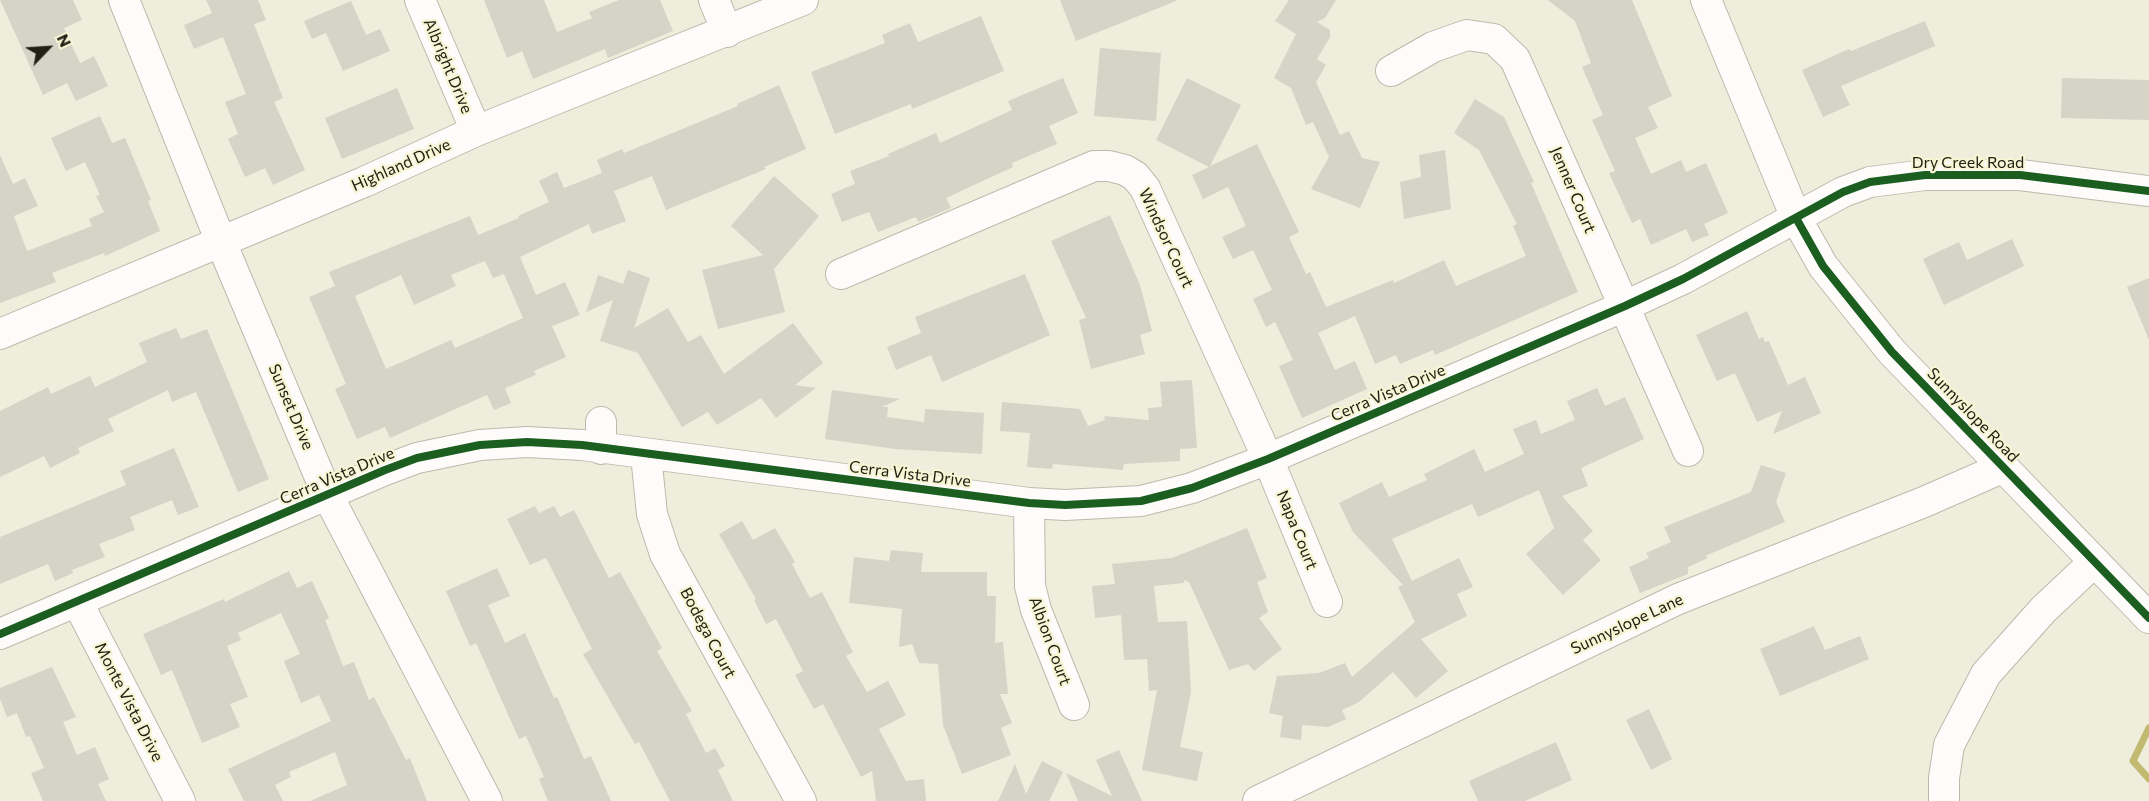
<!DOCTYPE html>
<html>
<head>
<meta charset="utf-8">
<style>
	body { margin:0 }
	#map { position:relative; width:2149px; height:801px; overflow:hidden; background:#efeedc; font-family:Commissioner,sans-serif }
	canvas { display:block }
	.north { position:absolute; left:18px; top:18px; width:60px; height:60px; -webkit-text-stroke:4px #f7f5d4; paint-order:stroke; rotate:65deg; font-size:16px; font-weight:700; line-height:24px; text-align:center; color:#212014 }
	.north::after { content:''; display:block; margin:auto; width:21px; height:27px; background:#212014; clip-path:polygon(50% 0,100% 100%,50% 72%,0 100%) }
</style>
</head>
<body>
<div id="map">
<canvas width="2149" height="801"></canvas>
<div class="north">N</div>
</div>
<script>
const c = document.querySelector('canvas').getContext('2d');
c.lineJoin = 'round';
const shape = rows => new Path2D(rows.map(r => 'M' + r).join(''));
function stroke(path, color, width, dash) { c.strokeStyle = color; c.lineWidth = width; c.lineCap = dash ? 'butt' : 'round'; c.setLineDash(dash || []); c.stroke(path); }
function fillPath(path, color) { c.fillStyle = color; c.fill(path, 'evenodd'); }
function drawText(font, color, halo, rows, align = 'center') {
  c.font = font + ' Commissioner,sans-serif'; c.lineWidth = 4.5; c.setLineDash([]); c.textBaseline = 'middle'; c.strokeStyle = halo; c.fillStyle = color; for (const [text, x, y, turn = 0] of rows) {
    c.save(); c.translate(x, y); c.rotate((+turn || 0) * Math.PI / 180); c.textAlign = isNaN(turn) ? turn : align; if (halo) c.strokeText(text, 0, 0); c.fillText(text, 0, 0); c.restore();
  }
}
const stream = shape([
	[2149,728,2133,761,2149,779]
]);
const building = shape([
	[0,0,73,0,82,20,64,28,80,63,94,56,108,86,76,101,67,83,43,95],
	[206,0,258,0,266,20,254,24,283,98,274,102,305,170,273,185,265,168,245,177,228,139,238,134,225,102,246,94,223,37,194,49,184,25,212,13],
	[484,0,544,0,557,32,592,18,589,12,619,0,660,0,673,31,608,58,605,49,533,79,522,51,507,58],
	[1060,0,1176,0,1176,1,1076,41],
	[1289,0,1336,0,1325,18,1317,22,1330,30,1330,37,1317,59,1326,65,1316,82,1340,135,1349,131,1362,158,1380,162,1360,208,1311,189,1329,157,1313,122,1306,125,1291,88,1274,78,1296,34,1275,21],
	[1548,0,1632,0,1672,96,1648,107,1658,128,1635,138,1651,174,1681,160,1686,172,1706,163,1728,213,1704,224,1709,235,1692,242,1686,229,1651,245,1640,219,1632,223,1609,173,1615,171,1592,120,1603,115,1582,67,1591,63,1575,21],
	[351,1,366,35,380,29,390,51,343,71,326,33,312,39,304,21],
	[981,16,1004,71,912,109,911,104,835,134,811,72,885,43,882,35,910,23,918,42],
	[1925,21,1935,46,1841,86,1850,105,1823,117,1802,70,1849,49,1851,51],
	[1100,48,1161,53,1156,121,1094,116],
	[1063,78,1078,113,1049,126,1057,144,1012,163,1013,167,946,198,951,208,918,222,916,217,878,232,869,212,842,222,831,194,855,184,850,171,889,156,888,154,936,133,940,143,1012,110,1008,101],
	[1187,78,1241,105,1210,166,1257,144,1299,232,1289,237,1306,274,1310,272,1326,307,1393,280,1394,283,1444,260,1456,286,1526,256,1513,226,1517,224,1479,150,1454,133,1475,99,1504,117,1534,182,1531,183,1578,292,1435,355,1433,350,1400,364,1396,355,1375,364,1355,316,1318,333,1335,370,1355,361,1367,389,1302,418,1279,366,1293,360,1275,322,1266,327,1253,299,1272,290,1253,250,1233,259,1222,237,1246,226,1228,187,1203,199,1192,175,1209,167,1156,140],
	[2062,78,2149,80,2149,120,2061,118],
	[779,85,806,149,764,167,766,169,666,210,652,176,614,191,626,221,592,234,589,224,520,257,536,295,565,282,580,315,552,326,566,357,534,371,536,375,505,388,511,403,494,410,487,395,390,438,385,427,357,439,335,389,346,384,309,297,335,286,329,272,470,216,478,235,519,218,518,216,549,202,539,181,557,172,564,188,602,173,597,160,622,149,624,153,738,106,737,104],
	[485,261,493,278,504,274,523,318,455,348,451,340,386,369,355,296,401,275,414,305,456,286,451,275],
	[397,88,414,129,342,159,325,118],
	[100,116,112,143,125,138,151,200,148,201,160,231,105,256,104,253,52,273,56,282,0,303,0,155,13,184,25,178,38,206,14,216,27,251,92,226,89,219,104,212,96,196,100,195,85,162,66,171,51,138],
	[1445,150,1451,209,1404,219,1400,182,1421,177,1419,155],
	[774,176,819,216,774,269,785,312,718,329,702,270,763,255,731,226],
	[1110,215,1140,285,1152,331,1140,335,1145,354,1091,369,1079,320,1086,318,1051,241],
	[2012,239,2024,266,1944,305,1923,259,1959,242,1967,260],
	[628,270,650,278,634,328,668,308,688,342,701,335,724,374,793,323,823,363,795,385,816,388,776,418,761,398,717,425,708,412,682,427,638,353,600,341,613,300,586,312,598,275,623,284],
	[1025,274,1050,335,942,382,931,355,896,370,887,347,921,333,915,317],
	[2149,278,2149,340,2127,287],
	[1747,311,1759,339,1763,337,1765,342,1769,341,1788,385,1805,377,1821,413,1773,434,1782,411,1757,422,1735,373,1717,381,1696,335],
	[176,328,181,339,207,329,269,479,238,492,196,392,172,402,168,390,108,419,114,431,78,448,80,453,50,468,44,456,0,477,0,411,48,387,51,394,90,376,95,387,147,362,139,343],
	[1192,380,1197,448,1180,449,1180,461,1124,464,1123,470,1053,464,1052,469,1027,467,1030,433,1000,431,1002,402,1080,409,1088,426,1105,420,1104,416,1149,420,1148,408,1162,407,1160,382],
	[1597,388,1605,406,1625,397,1644,439,1581,468,1588,486,1562,496,1593,531,1583,540,1601,560,1563,595,1526,554,1554,528,1539,490,1478,517,1472,504,1392,539,1412,581,1459,558,1473,587,1457,594,1467,616,1421,639,1448,671,1416,698,1393,672,1359,702,1342,710,1346,719,1328,727,1302,725,1301,740,1280,737,1283,716,1269,713,1277,676,1319,673,1345,663,1352,677,1415,622,1398,587,1403,585,1353,532,1339,503,1382,482,1389,497,1427,480,1424,474,1474,449,1485,472,1524,454,1513,429,1536,420,1541,434,1575,420,1567,401],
	[832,390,900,399,882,407,888,407,887,417,924,422,925,409,984,413,982,454,895,449,825,439],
	[174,448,199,507,178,515,172,500,130,517,135,530,99,544,105,557,72,570,73,573,55,581,48,564,0,584,0,537,126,485,120,471],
	[1761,465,1786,473,1776,502,1785,522,1705,556,1708,558,1688,567,1688,574,1640,593,1629,567,1649,558,1646,553,1671,542,1664,527,1751,492],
	[535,506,539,513,554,506,560,517,574,510,609,578,620,572,662,648,657,651,692,711,686,714,706,753,715,748,725,766,718,770,733,801,670,801,639,742,635,744,583,654,592,649,546,558,530,565,507,519],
	[742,521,753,540,775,528,795,562,792,564,810,598,822,592,853,652,846,656,867,692,888,681,906,715,879,729,906,781,924,779,926,801,876,801,872,771,861,777,823,704,814,709,795,675,803,671,776,619,766,624,754,600,756,599,719,534],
	[1247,528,1267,578,1257,582,1268,612,1259,618,1282,649,1254,671,1248,664,1229,670,1189,582,1184,580,1184,583,1154,586,1158,622,1187,621,1191,692,1180,747,1203,752,1197,781,1142,770,1157,690,1149,691,1147,659,1124,660,1121,615,1095,618,1092,586,1115,584,1112,564,1172,558],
	[891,550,923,553,921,572,987,572,987,596,996,596,995,643,1003,642,1008,694,1000,694,1012,723,1001,728,1011,755,962,774,943,725,938,664,919,663,912,644,899,647,902,609,849,603,854,557,889,561],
	[497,568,510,596,488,605,505,643,525,633,554,698,557,697,584,759,591,756,611,801,548,801,539,779,544,777,526,736,519,739,476,643,470,646,446,591],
	[289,571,297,588,312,581,329,618,325,620,343,666,354,662,369,700,374,697,406,760,410,758,427,801,310,801,347,785,335,752,289,772,291,777,275,785,283,801,244,801,228,769,331,721,319,695,301,703,284,661,300,654,281,613,238,633,241,640,227,646,248,697,230,704,240,727,202,743,172,670,161,675,143,634,224,599,225,602],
	[1814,626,1825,650,1860,636,1869,659,1780,696,1760,649],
	[52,667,76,717,63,722,77,755,95,747,109,779,98,784,106,801,43,801,31,773,44,768,30,736,26,737,17,713,7,717,0,699,0,688],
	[1649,709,1672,759,1651,770,1626,720],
	[1556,742,1572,780,1525,801,1478,801,1469,781],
	[1119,750,1142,801,1078,801,1066,773,1112,796,1096,760],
	[1042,761,1063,772,1049,801,998,801,1015,764,1026,794]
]);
const minor = shape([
	[124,0,221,242,327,494,487,801],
	[420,0,476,131],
	[714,0,727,32],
	[1706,0,1796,218,1823,266,1892,352,2149,618],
	[1391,71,1433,47,1467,35,1494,39,1515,59,1688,451],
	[841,274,1094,166,1109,166,1125,170,1135,176,1145,188,1268,459,1327,602],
	[0,334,364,182,476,131,803,0],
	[601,422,601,449],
	[646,455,652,514,665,554,801,801],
	[1029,503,1030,586,1036,610,1074,705],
	[78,603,180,801],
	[0,634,385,470,417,458,480,445,527,442,582,445,1029,503,1065,505,1141,501,1192,488,1268,459,1625,306,1683,279,1843,192,1870,182,1925,175,2020,175,2149,191],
	[1258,801,1678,599,1924,502,2004,467],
	[1944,801,1944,778,1949,745,1986,674,2043,610,2094,562]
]);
const cycleway = shape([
	[1796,218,1823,266,1892,352,2149,618],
	[0,634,385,470,417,458,480,445,527,442,582,445,1029,503,1065,505,1141,501,1192,488,1268,459,1625,306,1683,279,1843,192,1870,182,1925,175,2020,175,2149,191]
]);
const streetNames = [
	["Albright Drive",448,66,67],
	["Dry Creek Road",1968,163],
	["Highland Drive",401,165,-24],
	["Jenner Court",1573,190,67],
	["Windsor Court",1166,238,65],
	["Cerra Vista Drive",1388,393,-23],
	["Sunset Drive",291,407,67],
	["Sunnyslope Road",1973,415,46],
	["Cerra Vista Drive",910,474,7],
	["Cerra Vista Drive",337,476,-23],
	["Napa Court",1297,530,68],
	["Sunnyslope Lane",1627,624,-25],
	["Bodega Court",708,633,62],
	["Albion Court",1050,641,70],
	["Monte Vista Drive",129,702,63]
];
stroke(stream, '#c1ba70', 7);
fillPath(building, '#d5d4c6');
stroke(minor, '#bbbaac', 32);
stroke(minor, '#fdfcfa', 30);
stroke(cycleway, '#1b5e20', 8);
drawText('16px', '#212014', '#f7f5d4', streetNames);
</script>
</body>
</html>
